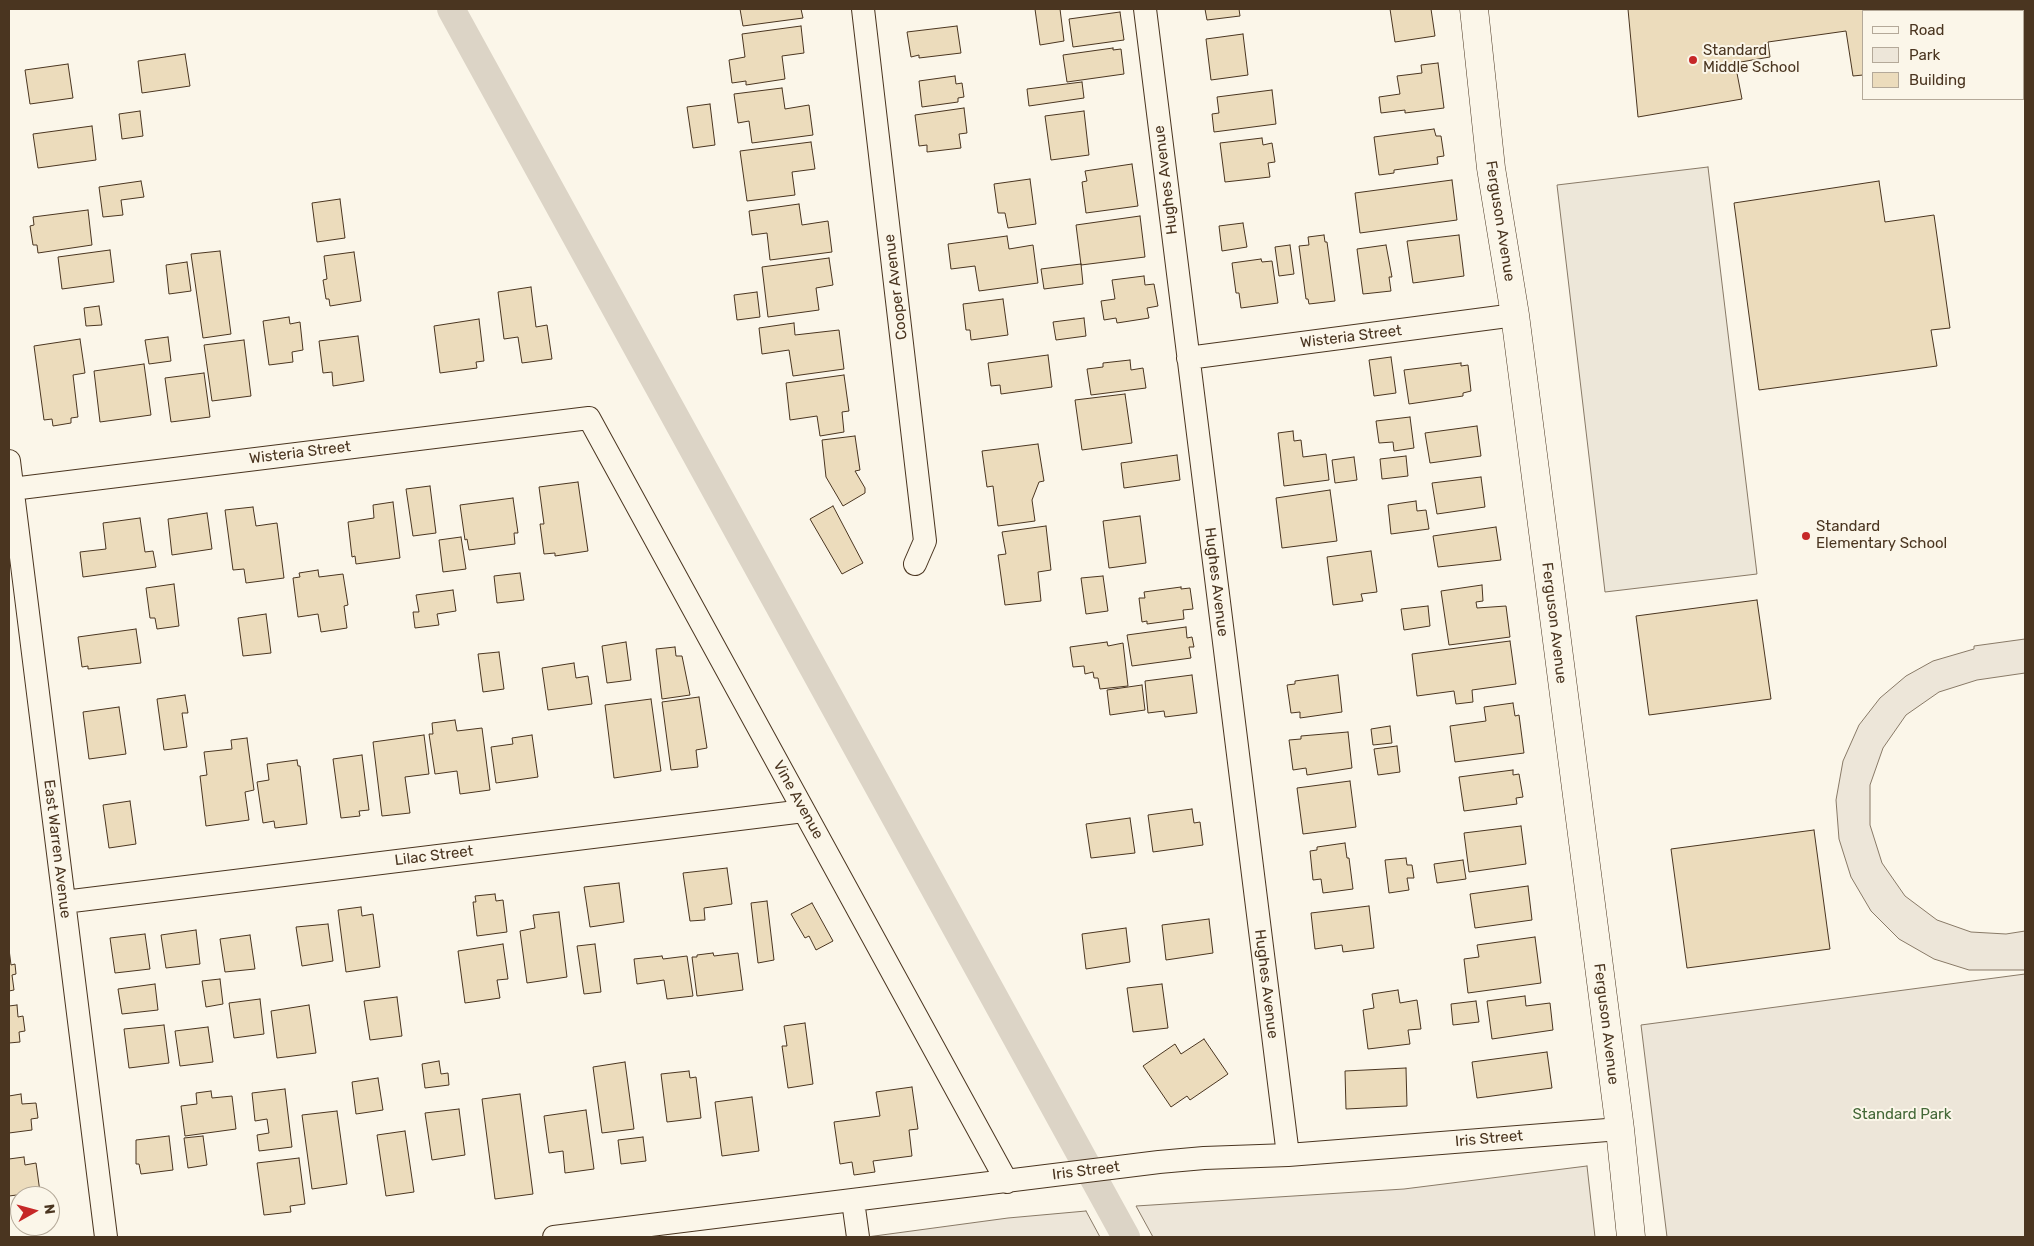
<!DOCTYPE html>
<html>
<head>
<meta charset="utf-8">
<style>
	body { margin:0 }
	#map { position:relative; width:2034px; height:1246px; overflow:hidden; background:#fbf6e9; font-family:Rubik,sans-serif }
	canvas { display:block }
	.frame { position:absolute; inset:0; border:10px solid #4a3520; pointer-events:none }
	.legend { position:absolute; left:1862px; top:10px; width:162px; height:90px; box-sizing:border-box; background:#fbf6e9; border:1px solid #b4a999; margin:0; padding:6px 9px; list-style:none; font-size:15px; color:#4a3520 }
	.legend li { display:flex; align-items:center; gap:10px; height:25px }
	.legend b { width:25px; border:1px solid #b4a999 }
	.north { position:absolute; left:10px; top:1186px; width:50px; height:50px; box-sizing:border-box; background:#fbf6e9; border:1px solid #b4a999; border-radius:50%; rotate:83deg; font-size:14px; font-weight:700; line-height:20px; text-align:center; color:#4a3520 }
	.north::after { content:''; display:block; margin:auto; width:18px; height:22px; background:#c62828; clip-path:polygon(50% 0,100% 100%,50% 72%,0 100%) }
</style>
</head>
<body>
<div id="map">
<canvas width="2034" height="1246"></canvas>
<div class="frame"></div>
<ul class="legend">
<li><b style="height:6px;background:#fbf6e9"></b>Road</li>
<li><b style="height:14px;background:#ede6d9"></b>Park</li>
<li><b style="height:14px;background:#ecdcbc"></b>Building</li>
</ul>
<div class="north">N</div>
</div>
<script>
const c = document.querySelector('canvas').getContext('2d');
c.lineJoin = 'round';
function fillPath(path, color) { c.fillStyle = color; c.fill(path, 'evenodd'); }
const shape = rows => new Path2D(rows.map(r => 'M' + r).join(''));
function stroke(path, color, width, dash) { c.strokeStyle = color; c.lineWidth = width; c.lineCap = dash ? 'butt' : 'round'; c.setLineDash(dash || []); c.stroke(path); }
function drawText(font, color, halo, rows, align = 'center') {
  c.font = font + ' Rubik,sans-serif'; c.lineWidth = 4; c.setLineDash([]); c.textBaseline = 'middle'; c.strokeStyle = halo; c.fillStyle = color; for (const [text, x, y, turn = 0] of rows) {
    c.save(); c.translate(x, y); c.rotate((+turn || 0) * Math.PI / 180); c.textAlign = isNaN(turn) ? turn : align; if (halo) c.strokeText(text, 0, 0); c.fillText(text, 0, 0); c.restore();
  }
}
const green = shape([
	[2025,639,2025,673,1977,680,1939,692,1906,715,1883,748,1870,785,1870,825,1882,863,1905,896,1937,920,1971,932,2006,934,2025,931,2025,970,1969,970,1934,959,1899,939,1871,911,1851,877,1839,839,1836,800,1843,761,1859,725,1880,698,1906,676,1933,661,1974,649,1974,646,2025,639],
	[2025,974,2025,1237,1667,1237,1641,1025,2025,974],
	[1587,1166,1595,1237,1153,1237,1136,1206,1404,1189,1587,1166],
	[1086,1211,1100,1237,867,1237,1008,1218,1086,1211]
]);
const parking = shape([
	[1708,167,1757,574,1605,592,1557,185,1708,167]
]);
const canal = shape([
	[451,9,1126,1237]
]);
const building = shape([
	[740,9,801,9,803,18,743,26,740,9],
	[1035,9,1060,9,1064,41,1040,45,1035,9],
	[1205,9,1239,9,1240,16,1207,20,1205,9],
	[1390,9,1431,9,1435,36,1395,42,1390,9],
	[1628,9,1893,9,1894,11,1863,11,1863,75,1853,76,1846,31,1768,42,1770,57,1735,63,1742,99,1638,117,1628,9],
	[1120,12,1124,40,1073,47,1069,19,1120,12],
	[801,26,804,53,782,56,785,79,746,85,746,81,732,83,729,60,745,57,742,34,801,26],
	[957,26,961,53,919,58,919,55,911,57,907,32,957,26],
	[1243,34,1248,75,1211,80,1206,39,1243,34],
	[1113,48,1113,50,1121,49,1124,74,1067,82,1063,55,1113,48],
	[185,54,190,86,142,93,138,61,185,54],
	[1438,63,1444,108,1405,113,1405,110,1381,113,1379,97,1400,94,1397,76,1422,73,1421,65,1438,63],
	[68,64,73,98,30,104,25,70,68,64],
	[955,76,956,84,962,83,964,97,958,98,958,102,922,107,919,81,955,76],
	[1082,82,1084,98,1029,106,1027,89,1082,82],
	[782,88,785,109,809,105,813,135,752,143,749,121,738,123,734,94,782,88],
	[1272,90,1276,124,1214,132,1212,114,1219,113,1217,97,1272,90],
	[710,104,715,145,693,148,687,107,710,104],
	[964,108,967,133,959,134,961,148,927,152,927,145,919,146,915,115,964,108],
	[140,111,143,136,122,139,119,114,140,111],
	[1084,111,1089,155,1051,160,1045,116,1084,111],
	[92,126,96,160,38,168,33,134,92,126],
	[1434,129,1436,136,1441,136,1444,156,1437,157,1438,164,1394,170,1394,173,1379,175,1374,137,1434,129],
	[1262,138,1263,145,1272,143,1275,162,1268,163,1270,177,1225,182,1220,143,1262,138],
	[811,142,815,169,792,172,795,195,747,201,740,151,811,142],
	[1132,164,1138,206,1086,213,1082,182,1087,181,1085,171,1132,164],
	[1030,179,1036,224,1008,228,1005,213,998,213,994,184,1030,179],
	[1452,180,1457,220,1360,233,1355,193,1452,180],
	[141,181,144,197,121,200,123,215,103,217,99,187,141,181],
	[1879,181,1885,222,1934,215,1950,328,1931,330,1937,366,1759,390,1734,203,1879,181],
	[340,199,345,238,317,242,312,203,340,199],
	[799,204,802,225,828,221,832,252,770,260,767,233,752,235,749,211,799,204],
	[88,210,92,245,38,253,37,245,33,245,30,226,34,225,33,217,88,210],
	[1140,216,1145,257,1081,265,1076,225,1140,216],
	[1243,223,1247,247,1222,251,1219,226,1243,223],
	[1324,235,1325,242,1327,242,1335,301,1309,304,1308,299,1306,299,1299,246,1309,245,1308,237,1324,235],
	[1459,235,1464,276,1413,283,1407,241,1459,235],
	[1007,236,1009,249,1033,245,1038,283,979,291,975,266,951,269,948,244,1007,236],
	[1290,245,1294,274,1279,276,1275,247,1290,245],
	[1386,245,1392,277,1389,277,1391,291,1363,294,1357,249,1386,245],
	[110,250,114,282,62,289,58,257,110,250],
	[220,251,231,334,203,338,191,254,220,251],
	[354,252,361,301,330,306,329,299,326,299,323,280,327,279,324,256,354,252],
	[829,258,833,285,816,288,819,310,768,317,762,267,829,258],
	[1261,259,1262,262,1272,261,1278,303,1241,308,1239,293,1236,293,1232,263,1261,259],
	[187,262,191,291,169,294,166,265,187,262],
	[1081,264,1083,284,1044,289,1041,269,1081,264],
	[1144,276,1145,285,1154,284,1158,306,1147,308,1149,318,1117,323,1116,318,1104,320,1101,301,1115,299,1112,280,1144,276],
	[531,287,536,327,547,325,552,359,522,363,518,337,504,339,498,292,531,287],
	[757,292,760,317,737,320,734,295,757,292],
	[1003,299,1008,335,971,340,970,330,966,330,963,304,1003,299],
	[99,306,102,325,86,326,84,308,99,306],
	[289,317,290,324,300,322,303,350,292,352,293,362,269,365,263,321,289,317],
	[1084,318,1086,336,1056,340,1053,322,1084,318],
	[479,319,484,361,476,362,477,368,440,373,434,326,479,319],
	[794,323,795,335,839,330,844,369,793,376,789,350,762,354,759,328,794,323],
	[358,336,364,381,333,386,332,372,323,373,319,341,358,336],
	[168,337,171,361,149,364,145,340,168,337],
	[80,339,85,373,73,375,78,417,71,418,71,423,53,426,52,419,44,420,34,346,80,339],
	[244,340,251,396,212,401,204,345,244,340],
	[1048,355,1052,387,1001,394,1000,385,991,386,988,363,1048,355],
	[1391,357,1396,393,1374,396,1369,360,1391,357],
	[1130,360,1131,370,1143,368,1146,388,1091,395,1087,369,1103,367,1103,363,1130,360],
	[1461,363,1461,366,1468,365,1471,391,1463,393,1463,396,1409,404,1404,370,1461,363],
	[144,364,151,415,100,422,94,371,144,364],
	[204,373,210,417,171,422,165,378,204,373],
	[844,375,849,411,842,412,844,432,820,436,817,416,790,420,786,383,844,375],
	[1125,394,1132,443,1082,450,1075,400,1125,394],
	[1410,417,1414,448,1394,451,1393,442,1379,443,1376,421,1410,417],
	[1477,426,1481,456,1430,463,1425,433,1477,426],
	[1293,431,1294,441,1301,440,1303,457,1326,454,1329,480,1284,486,1278,433,1293,431],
	[855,436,860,470,855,471,865,488,865,493,843,506,826,477,822,440,855,436],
	[1038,444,1044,481,1039,482,1032,500,1035,521,998,526,993,486,987,487,982,451,1038,444],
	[1177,455,1180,480,1124,488,1121,463,1177,455],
	[1406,456,1408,476,1382,479,1380,459,1406,456],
	[1354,457,1357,480,1335,483,1332,460,1354,457],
	[1481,477,1485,507,1437,514,1432,483,1481,477],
	[578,482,588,551,555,556,555,553,544,554,540,524,544,524,539,487,578,482],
	[430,486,436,533,413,536,406,489,430,486],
	[1330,490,1337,541,1282,548,1276,498,1330,490],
	[513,498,518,533,514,533,515,544,469,550,467,539,465,540,460,505,513,498],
	[1416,501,1417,511,1426,510,1429,529,1391,534,1388,505,1416,501],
	[393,502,400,558,356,564,355,556,352,557,348,522,374,518,373,505,393,502],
	[833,506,863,563,842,574,810,519,833,506],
	[253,507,256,526,277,523,284,578,246,583,244,569,233,570,225,510,253,507],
	[207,513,212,549,172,555,168,519,207,513],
	[1140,516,1146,563,1109,568,1103,521,1140,516],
	[140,518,145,552,153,551,156,567,83,577,80,552,106,549,103,523,140,518],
	[1046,526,1051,570,1038,572,1041,601,1005,605,998,555,1006,554,1002,532,1046,526],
	[1496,527,1501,560,1438,567,1433,536,1496,527],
	[461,537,466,569,443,572,439,540,461,537],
	[1371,551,1377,592,1361,594,1363,601,1333,605,1327,557,1371,551],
	[318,570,319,577,343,574,348,605,344,606,347,628,321,632,318,614,298,617,293,578,300,577,299,573,318,570],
	[520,573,524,600,497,603,494,576,520,573],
	[1103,576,1108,611,1086,614,1081,578,1103,576],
	[174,584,179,626,157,629,155,618,150,618,146,588,174,584],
	[1482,585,1483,601,1476,602,1477,608,1506,606,1510,637,1449,645,1441,591,1482,585],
	[1181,587,1181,589,1190,588,1193,609,1183,610,1184,619,1147,624,1147,621,1142,622,1139,598,1145,598,1144,592,1181,587],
	[453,590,456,611,437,614,439,625,415,628,413,612,419,612,416,595,453,590],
	[1757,600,1771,699,1649,715,1636,616,1757,600],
	[1428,606,1430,626,1404,630,1401,609,1428,606],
	[266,614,271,653,243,656,238,618,266,614],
	[1186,627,1187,638,1192,637,1194,647,1189,647,1191,658,1132,666,1127,635,1186,627],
	[136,629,141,663,88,669,88,666,82,667,78,637,136,629],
	[1510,641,1516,684,1472,690,1473,702,1456,704,1454,691,1417,696,1412,654,1510,641],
	[626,642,631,680,607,683,602,646,626,642],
	[1107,642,1108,646,1123,643,1128,686,1100,689,1098,678,1094,678,1093,672,1085,674,1084,666,1073,667,1070,647,1107,642],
	[675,647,676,656,682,656,690,695,662,699,656,649,675,647],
	[499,652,504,689,483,692,478,654,499,652],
	[574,663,576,678,588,676,592,704,548,710,542,668,574,663],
	[1192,675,1197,713,1165,717,1164,711,1148,713,1145,681,1192,675],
	[1338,675,1342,712,1300,718,1300,712,1291,713,1287,685,1295,684,1295,681,1338,675],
	[1142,685,1145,710,1110,715,1107,690,1142,685],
	[185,695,188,713,182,713,187,747,164,750,157,699,185,695],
	[699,697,707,748,696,750,698,767,671,770,662,702,699,697],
	[651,699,661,771,614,778,605,705,651,699],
	[1513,703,1515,716,1519,715,1524,753,1455,762,1450,726,1486,721,1484,707,1513,703],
	[119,707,126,754,89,759,83,712,119,707],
	[455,720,457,731,482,728,490,790,460,794,457,771,435,774,429,734,433,734,432,723,455,720],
	[1390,726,1392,743,1373,745,1371,729,1390,726],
	[1348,732,1352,768,1307,775,1306,768,1293,770,1289,740,1301,739,1301,736,1348,732],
	[424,735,429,774,405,777,410,813,382,816,373,742,424,735],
	[532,735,538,777,496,783,491,747,513,744,512,738,532,735],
	[247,738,254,790,245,792,249,820,206,826,200,776,207,775,204,752,232,749,231,740,247,738],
	[1397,746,1400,772,1378,775,1374,749,1397,746],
	[362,755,369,810,359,811,360,816,341,818,333,759,362,755],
	[297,760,298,766,300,766,307,824,275,828,274,821,263,823,257,782,269,780,267,764,297,760],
	[1513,770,1513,775,1519,774,1523,797,1516,798,1517,804,1464,811,1459,777,1513,770],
	[1350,781,1356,827,1303,834,1297,788,1350,781],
	[130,801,136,844,109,848,103,805,130,801],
	[1192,809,1194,823,1200,822,1203,845,1153,852,1148,815,1192,809],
	[1130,818,1135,853,1091,858,1086,824,1130,818],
	[1521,826,1526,864,1469,872,1464,833,1521,826],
	[1814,830,1830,949,1687,968,1671,849,1814,830],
	[1345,843,1347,858,1349,858,1353,889,1323,893,1321,879,1313,880,1310,851,1317,850,1317,847,1345,843],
	[1406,858,1407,865,1412,865,1414,878,1407,878,1409,890,1389,893,1385,860,1406,858],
	[1463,860,1466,879,1437,883,1434,864,1463,860],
	[727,868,732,904,704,908,705,920,690,921,683,873,727,868],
	[619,883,624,922,590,927,584,887,619,883],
	[1528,886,1532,920,1475,928,1470,894,1528,886],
	[495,894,496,901,503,900,507,932,477,936,473,902,476,902,475,896,495,894],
	[767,901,774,960,758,963,751,903,767,901],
	[812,903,833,941,816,950,809,936,805,938,791,914,812,903],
	[1369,906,1374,948,1343,952,1342,945,1315,949,1311,913,1369,906],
	[361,907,362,916,373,914,380,967,346,972,338,910,361,907],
	[559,912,567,977,527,983,520,931,535,928,533,915,559,912],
	[1209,919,1213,953,1166,960,1162,925,1209,919],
	[328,924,333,961,302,966,296,927,328,924],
	[1126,928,1130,962,1086,969,1082,934,1126,928],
	[196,930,200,964,166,968,161,935,196,930],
	[145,934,150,969,115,973,110,938,145,934],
	[250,935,255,969,225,972,220,939,250,935],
	[1535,937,1541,983,1468,993,1464,959,1479,957,1477,945,1535,937],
	[503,944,508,979,497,980,500,998,465,1003,458,951,503,944],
	[595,944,601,992,584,994,577,946,595,944],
	[9,949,11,965,15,964,16,974,12,975,14,990,9,991,9,949],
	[713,953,714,956,738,953,743,990,697,996,692,957,697,957,697,955,713,953],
	[662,956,663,959,687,956,693,996,667,999,664,980,637,984,634,959,662,956],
	[220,979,223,1004,206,1007,202,981,220,979],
	[155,984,158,1010,122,1014,118,989,155,984],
	[1162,984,1168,1028,1133,1032,1127,988,1162,984],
	[1398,990,1400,1003,1417,1000,1421,1029,1408,1030,1410,1044,1368,1049,1363,1010,1374,1008,1372,994,1398,990],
	[1525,996,1526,1006,1550,1003,1553,1030,1492,1039,1487,1001,1525,996],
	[397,997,402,1036,370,1040,364,1001,397,997],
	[260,999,264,1034,234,1038,229,1003,260,999],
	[1476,1001,1479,1022,1453,1025,1451,1004,1476,1001],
	[17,1005,18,1017,23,1016,25,1031,19,1032,20,1042,9,1043,9,1006,17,1005],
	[309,1005,316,1053,277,1058,271,1011,309,1005],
	[805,1023,813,1084,788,1088,782,1046,787,1046,784,1026,805,1023],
	[164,1025,169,1063,129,1068,124,1029,164,1025],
	[208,1027,213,1062,180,1066,175,1031,208,1027],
	[1204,1039,1228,1074,1190,1100,1187,1096,1171,1107,1143,1066,1175,1044,1181,1054,1204,1039],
	[1547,1052,1552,1088,1477,1098,1472,1062,1547,1052],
	[439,1061,441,1074,448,1073,449,1085,425,1088,422,1064,439,1061],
	[625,1062,634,1129,602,1133,593,1067,625,1062],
	[1406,1068,1407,1106,1346,1109,1345,1071,1406,1068],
	[689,1071,690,1078,696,1077,701,1118,667,1122,661,1074,689,1071],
	[378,1078,383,1110,356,1114,352,1082,378,1078],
	[912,1087,918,1129,909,1130,912,1156,873,1161,875,1172,854,1175,852,1162,840,1164,834,1122,880,1116,876,1092,912,1087],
	[285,1089,292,1147,259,1151,257,1135,269,1133,267,1119,255,1121,252,1093,285,1089],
	[211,1091,212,1098,232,1096,236,1129,185,1136,181,1106,197,1104,196,1093,211,1091],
	[21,1094,22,1104,36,1103,38,1118,31,1119,32,1130,9,1133,9,1096,21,1094],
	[520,1094,533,1194,495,1199,482,1099,520,1094],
	[752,1097,759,1151,722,1156,715,1102,752,1097],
	[459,1109,465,1155,432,1160,425,1113,459,1109],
	[586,1110,594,1169,565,1173,563,1151,549,1153,544,1116,586,1110],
	[337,1111,347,1184,312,1189,302,1115,337,1111],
	[405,1131,414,1192,386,1196,377,1135,405,1131],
	[169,1136,173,1170,141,1174,139,1164,136,1164,136,1140,169,1136],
	[203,1136,207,1165,188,1168,184,1138,203,1136],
	[643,1137,646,1161,621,1164,618,1140,643,1137],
	[24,1157,25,1165,36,1163,40,1192,9,1196,9,1159,24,1157],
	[299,1158,305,1204,290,1206,291,1212,264,1215,257,1163,299,1158]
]);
const minor = shape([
	[863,9,925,541,915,564],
	[1145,9,1288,1155],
	[1188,358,1515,315],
	[9,461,106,1237],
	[12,489,589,418,1007,1182],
	[64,902,804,811],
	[853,1201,858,1237],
	[554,1237,1159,1162,1204,1158,1288,1155,1620,1129]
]);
const tertiary = shape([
	[1474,9,1491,168,1515,315,1620,1129,1631,1237]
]);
const markers = [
	[1693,60,5,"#c62828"],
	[1806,536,5,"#c62828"]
];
const poiNames = [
	["Standard",1703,51],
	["Middle School",1703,68],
	["Standard",1816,527],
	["Elementary School",1816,544]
];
const streetNames = [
	["Hughes Avenue",1166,180,-97],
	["Ferguson Avenue",1500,221,81],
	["Cooper Avenue",896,287,-97],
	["Wisteria Street",1351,337,-7],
	["Wisteria Street",300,453,-7],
	["Hughes Avenue",1216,582,83],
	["Ferguson Avenue",1554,623,83],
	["Vine Avenue",798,800,61],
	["East Warren Avenue",57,849,83],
	["Lilac Street",434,856,-7],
	["Hughes Avenue",1266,984,83],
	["Ferguson Avenue",1606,1024,83],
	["Iris Street",1489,1139,-5],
	["Iris Street",1086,1171,-7]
];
const parkNames = [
	["Standard Park",1902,1115]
];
fillPath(green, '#ede6d9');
stroke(green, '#887966', 1);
fillPath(parking, '#ede7d9');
stroke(parking, '#887966', 1);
stroke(canal, '#dcd4c6', 28);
fillPath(building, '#ecdcbc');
stroke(building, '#4a3520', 1);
stroke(minor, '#4a3520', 24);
stroke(tertiary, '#4a3520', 29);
stroke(minor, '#fbf6e9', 22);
stroke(tertiary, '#fbf6e9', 28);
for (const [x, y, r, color] of markers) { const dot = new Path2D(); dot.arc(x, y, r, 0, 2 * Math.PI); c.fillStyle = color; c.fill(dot); stroke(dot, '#fbf6e9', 2); }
drawText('15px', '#4a3520', '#fbf6e9', poiNames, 'left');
drawText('15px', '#4a3520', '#fbf6e9', streetNames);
drawText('15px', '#436837', '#fbf6e9', parkNames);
</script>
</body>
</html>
